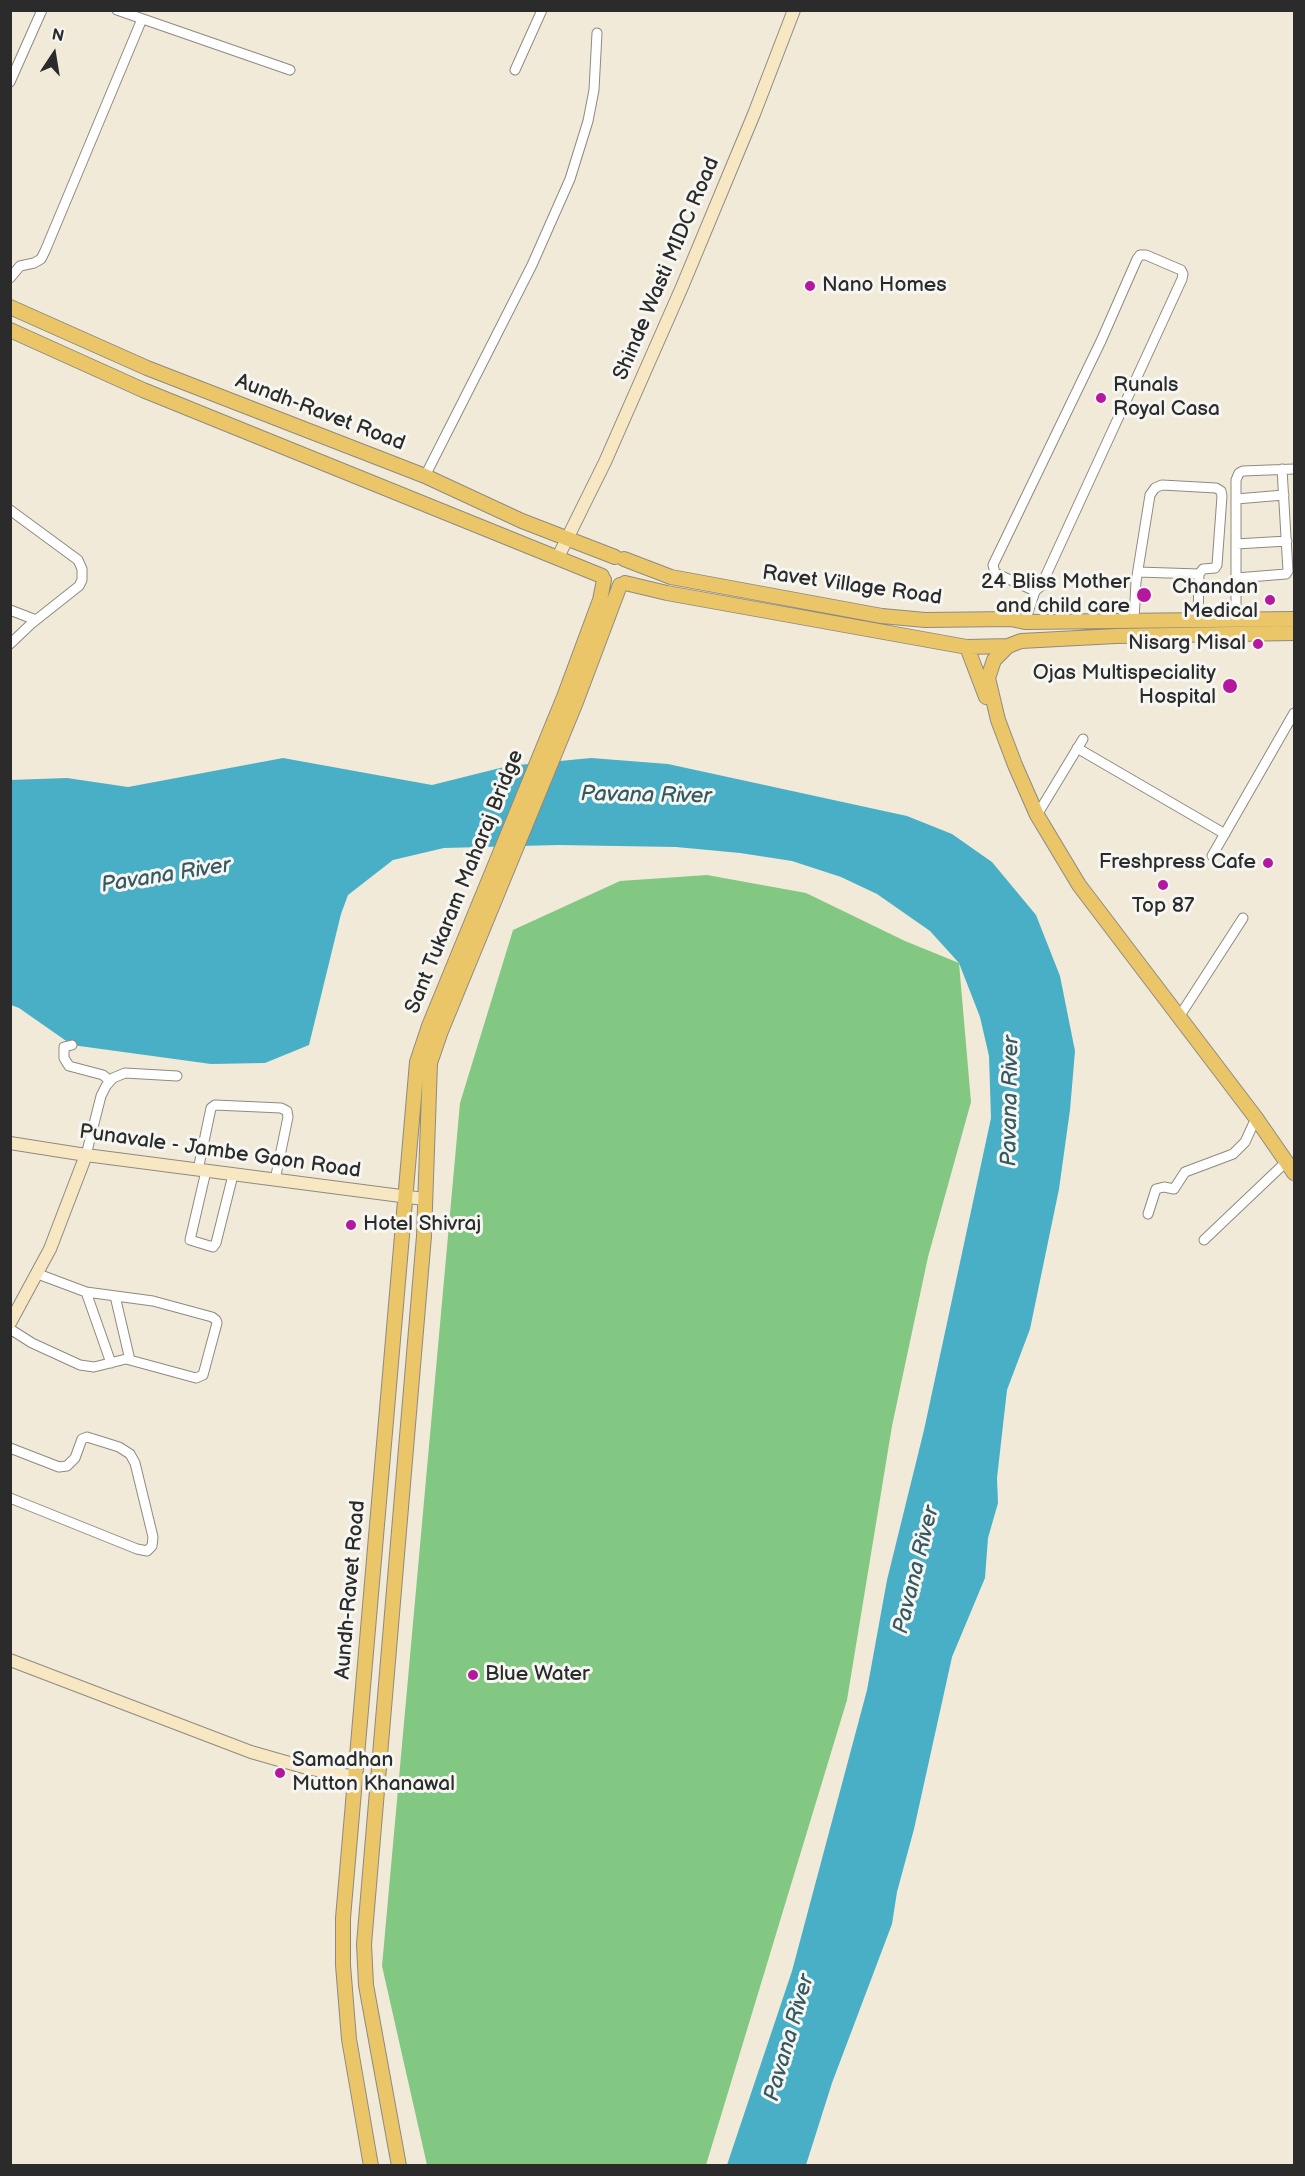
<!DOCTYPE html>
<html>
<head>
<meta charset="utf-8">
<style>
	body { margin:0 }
	#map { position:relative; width:1305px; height:2176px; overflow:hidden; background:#f2ead8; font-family:"Balsamiq Sans",sans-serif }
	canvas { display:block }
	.frame { position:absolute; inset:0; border:12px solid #2b2b2b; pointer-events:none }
	.north { position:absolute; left:24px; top:24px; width:60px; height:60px; -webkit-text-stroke:4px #f6f6f2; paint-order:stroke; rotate:12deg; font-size:16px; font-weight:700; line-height:24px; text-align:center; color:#2b2b2b }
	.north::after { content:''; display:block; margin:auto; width:21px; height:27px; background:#2b2b2b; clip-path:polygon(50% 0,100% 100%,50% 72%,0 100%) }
</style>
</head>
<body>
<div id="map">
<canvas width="1305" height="2176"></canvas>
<div class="frame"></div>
<div class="north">N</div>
</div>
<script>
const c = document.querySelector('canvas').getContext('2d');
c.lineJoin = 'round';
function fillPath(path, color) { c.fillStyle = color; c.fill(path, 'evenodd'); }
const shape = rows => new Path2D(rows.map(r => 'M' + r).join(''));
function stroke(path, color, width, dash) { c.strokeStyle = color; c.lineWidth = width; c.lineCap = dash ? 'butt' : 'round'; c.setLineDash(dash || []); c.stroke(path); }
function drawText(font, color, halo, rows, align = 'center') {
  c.font = font + ' "Balsamiq Sans",sans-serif'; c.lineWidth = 6; c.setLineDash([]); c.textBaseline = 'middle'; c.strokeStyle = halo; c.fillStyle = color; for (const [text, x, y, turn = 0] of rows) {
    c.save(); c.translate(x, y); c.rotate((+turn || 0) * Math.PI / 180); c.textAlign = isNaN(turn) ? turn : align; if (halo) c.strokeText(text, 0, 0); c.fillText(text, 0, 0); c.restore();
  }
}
const green = shape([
	[707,875,806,893,905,941,959,963,971,1102,928,1257,892,1426,847,1700,706,2165,427,2165,382,1966,460,1103,513,930,620,881]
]);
const water = shape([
	[283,758,432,785,508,766,591,758,668,764,907,816,952,834,992,862,1036,915,1060,976,1075,1051,1070,1110,1059,1189,1030,1329,1007,1390,997,1478,998,1503,988,1538,985,1578,952,1657,914,1829,897,1892,892,1924,832,2083,806,2165,727,2165,792,1971,867,1690,887,1580,924,1430,991,1118,989,1056,980,1017,959,963,930,931,877,894,841,877,792,861,740,853,676,847,558,845,444,848,393,860,348,895,341,914,309,1045,265,1063,211,1064,72,1045,19,1008,11,1005,10,780,67,778,128,787]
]);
const street = shape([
	[117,10,290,70],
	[515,70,542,10],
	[10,82,42,10],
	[10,278,20,266,34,263,41,259,45,251,142,19],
	[425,476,532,265,570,179,588,121,594,90,597,33],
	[1236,499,1284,495],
	[10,510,78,560,82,569,82,580,79,586,31,624,10,644],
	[1236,544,1287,541],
	[1138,572,1199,574],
	[1236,578,1286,574,1288,571,1282,469],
	[10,610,36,620],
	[1134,620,1136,582,1150,495,1155,488,1162,485,1216,488,1221,491,1222,496,1217,565,1215,568,1203,569,1199,574,1198,620],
	[1236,620,1236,480,1239,473,1243,471,1294,469],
	[1025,622,1035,591,1041,586,1182,279,1183,274,1181,270,1146,255,1140,255,1137,259,1101,341,993,565,995,573,1035,591],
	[1077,748,1225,834],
	[1037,815,1083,739],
	[1212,856,1294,713],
	[1179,1017,1243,918],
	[72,1045,64,1047,64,1058,69,1066,103,1075,110,1081],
	[86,1155,101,1096,106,1086,113,1078,125,1073,177,1076],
	[198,1170,211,1108,215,1105,281,1108,287,1111,288,1117,275,1180],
	[206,1171,190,1240,213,1247,216,1243,233,1175],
	[1148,1214,1156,1189,1164,1187,1174,1189,1185,1172,1233,1154,1245,1142,1256,1118],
	[1204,1240,1286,1162],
	[38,1274,86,1292,111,1363],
	[115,1296,130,1360],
	[10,1329,32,1343,80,1365,94,1367,126,1359,196,1378,203,1375,217,1323,216,1320,212,1317,153,1301,86,1292],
	[10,1448,59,1467,67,1466,75,1458,82,1439,87,1437,119,1447,130,1454,135,1463,153,1537,152,1546,147,1551,137,1549,10,1498]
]);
const secondary = shape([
	[558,557,605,462,682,287,754,114,794,10],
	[10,1143,86,1155,424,1199],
	[10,1323,50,1249,86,1155],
	[10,1660,251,1752,307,1768,355,1777]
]);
const primary = shape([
	[10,307,147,368,425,476,522,521,615,557],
	[10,330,143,390,602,576],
	[624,559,671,577,882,616,925,620,1011,619,1025,622,1294,619],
	[625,583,667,593,967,647,1008,646,1021,641,1116,636,1294,633],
	[1008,646,994,660,988,678,998,720,1015,765,1037,815,1079,885,1256,1118,1294,1173],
	[967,647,986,697],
	[371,2166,349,2039,343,1965,343,1918,417,1062,429,1026,564,697,600,600,604,580],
	[399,2166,366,1985,364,1944,424,1236,430,1063,441,1031,576,702,620,585]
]);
const markers = [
	[810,286,6,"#b5179e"],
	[1101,398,6,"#b5179e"],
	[1144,595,8,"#b5179e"],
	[1270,600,6,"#b5179e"],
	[1258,644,6,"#b5179e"],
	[1230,686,8,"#b5179e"],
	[1268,863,6,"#b5179e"],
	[1163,885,6,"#b5179e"],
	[351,1225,6,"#b5179e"],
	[473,1675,6,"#b5179e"],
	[280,1773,6,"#b5179e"]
];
const streetNames = [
	["Shinde Wasti MIDC Road",667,269,-67],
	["Aundh-Ravet Road",320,413,21],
	["Ravet Village Road",852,586,8],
	["Sant Tukaram Maharaj Bridge",465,882,-68],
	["Punavale - Jambe Gaon Road",220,1152,8],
	["Aundh-Ravet Road",351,1590,-85]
];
const poiNames = [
	["Nano Homes",822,286],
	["Runals",1113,386],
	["Royal Casa",1113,410],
	["24 Bliss Mother",1130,583,"right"],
	["and child care",1130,607,"right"],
	["Chandan",1258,588,"right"],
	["Medical",1258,612,"right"],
	["Nisarg Misal",1246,644,"right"],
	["Ojas Multispeciality",1216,674,"right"],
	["Hospital",1216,698,"right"],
	["Freshpress Cafe",1256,863,"right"],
	["Top 87",1163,907,"center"],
	["Hotel Shivraj",363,1225],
	["Blue Water",485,1675],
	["Samadhan",292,1761],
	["Mutton Khanawal",292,1785]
];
const waterNames = [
	["Pavana River",646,796,1],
	["Pavana River",166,876,-9],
	["Pavana River",1011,1101,-89],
	["Pavana River",917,1570,-76],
	["Pavana River",790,2038,-74]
];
fillPath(green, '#82c782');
fillPath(water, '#48afc7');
stroke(street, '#8e8a82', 11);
stroke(secondary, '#8e8a82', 14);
stroke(primary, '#8e8a82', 16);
stroke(street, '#fff', 9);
stroke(secondary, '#f7e8c3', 12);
stroke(primary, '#ebc669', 14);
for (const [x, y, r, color] of markers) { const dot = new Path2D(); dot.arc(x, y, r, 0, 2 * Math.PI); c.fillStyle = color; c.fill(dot); stroke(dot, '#f6f6f2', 2); }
drawText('21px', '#2b2b2b', '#f6f6f2', streetNames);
drawText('21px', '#2b2b2b', '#f6f6f2', poiNames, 'left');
drawText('italic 22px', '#355962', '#f6f6f2', waterNames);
</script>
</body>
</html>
